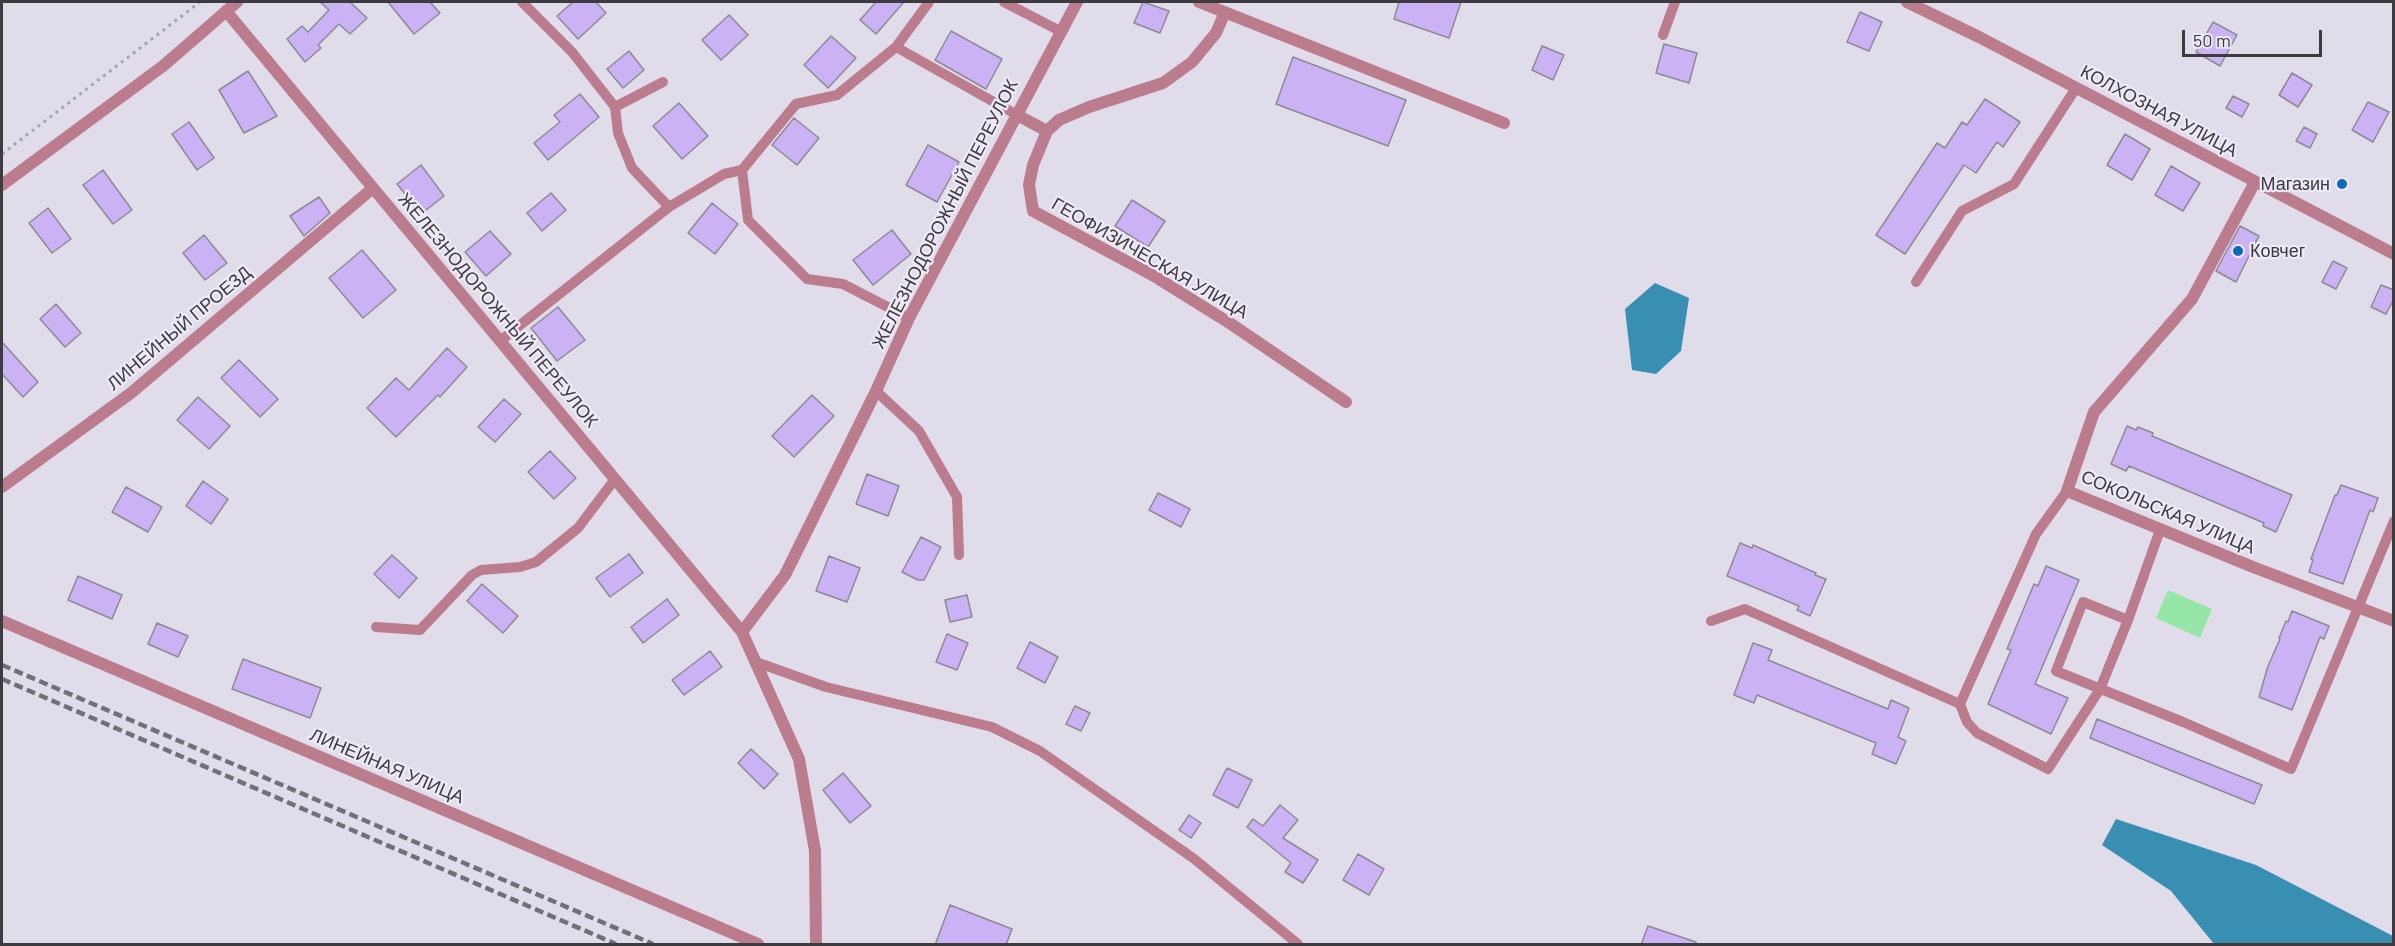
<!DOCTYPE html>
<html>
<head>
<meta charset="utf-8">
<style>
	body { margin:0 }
	#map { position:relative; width:2395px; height:946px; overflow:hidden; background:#e0dce9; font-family:Barlow,sans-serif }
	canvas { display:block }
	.frame { position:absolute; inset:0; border:3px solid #3d3b40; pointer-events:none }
	.scale { position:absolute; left:2182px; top:30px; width:140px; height:27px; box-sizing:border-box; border:3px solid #3d3b40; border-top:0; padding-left:8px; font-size:18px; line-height:21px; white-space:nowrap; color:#3d3b40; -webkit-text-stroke:4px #eee9f7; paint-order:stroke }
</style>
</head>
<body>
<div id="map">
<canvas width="2395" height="946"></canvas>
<div class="frame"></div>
<div class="scale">50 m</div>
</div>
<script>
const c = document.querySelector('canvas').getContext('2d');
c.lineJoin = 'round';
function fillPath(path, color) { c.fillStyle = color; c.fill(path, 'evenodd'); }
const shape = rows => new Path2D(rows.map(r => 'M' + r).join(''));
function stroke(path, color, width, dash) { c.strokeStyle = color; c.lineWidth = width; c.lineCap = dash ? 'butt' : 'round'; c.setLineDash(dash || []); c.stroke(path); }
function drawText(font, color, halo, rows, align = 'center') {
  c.font = font + ' Barlow,sans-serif'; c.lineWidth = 4.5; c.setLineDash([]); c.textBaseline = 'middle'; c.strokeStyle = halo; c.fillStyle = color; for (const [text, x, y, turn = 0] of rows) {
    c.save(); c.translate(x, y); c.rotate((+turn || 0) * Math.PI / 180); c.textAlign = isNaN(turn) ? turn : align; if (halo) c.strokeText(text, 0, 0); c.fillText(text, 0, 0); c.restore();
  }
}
const green = shape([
	[2168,590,2212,609,2200,638,2156,618]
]);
const water = shape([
	[1655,283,1689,298,1681,351,1656,374,1632,370,1625,309],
	[2116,819,2256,865,2393,936,2393,944,2214,944,2171,891,2102,845]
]);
const building = shape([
	[320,2,350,2,367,18,350,34,339,24,318,45,321,48,305,62,287,39,302,26,308,32,329,10,320,2],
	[388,2,430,2,440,13,414,34,388,2],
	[573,2,596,2,606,13,578,39,557,16,573,2],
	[876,2,904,2,876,34,860,20,876,2],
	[1143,2,1169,11,1160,33,1134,23,1143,2],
	[1399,2,1461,2,1449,38,1394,19,1399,2],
	[1860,12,1882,22,1869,51,1847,42,1860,12],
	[729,15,748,35,721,60,702,40,729,15],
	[2213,22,2237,35,2220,66,2196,52,2213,22],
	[951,31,1002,59,986,89,935,60,951,31],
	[831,36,856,58,828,88,804,65,831,36],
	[1664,44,1697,53,1689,83,1656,73,1664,44],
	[1542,46,1564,55,1553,80,1532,70,1542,46],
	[629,51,644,70,623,88,607,69,629,51],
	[1293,57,1406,100,1388,146,1276,104,1293,57],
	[248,71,277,116,244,133,219,90,248,71],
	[2292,73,2312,85,2298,107,2279,95,2292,73],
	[580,94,599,117,548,160,534,143,560,122,554,115,580,94],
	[2233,96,2249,104,2242,117,2226,108,2233,96],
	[1985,99,2020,122,2003,147,1997,142,1976,173,1964,165,1905,254,1876,235,1937,143,1945,148,1962,122,1967,125,1985,99],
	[2368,102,2389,112,2373,142,2352,130,2368,102],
	[679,103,708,136,682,159,653,126,679,103],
	[794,118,819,138,797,165,772,145,794,118],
	[189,122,214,158,197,170,172,134,189,122],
	[2304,127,2317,134,2310,148,2296,141,2304,127],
	[2125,134,2150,149,2132,180,2107,165,2125,134],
	[928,145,959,162,937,202,906,185,928,145],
	[421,165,444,196,421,214,397,184,421,165],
	[2171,166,2200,183,2183,211,2155,195,2171,166],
	[103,170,132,210,113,224,83,185,103,170],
	[551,193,566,210,542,231,527,213,551,193],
	[319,197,330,213,304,236,290,216,319,197],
	[1132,200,1165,221,1148,247,1115,226,1132,200],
	[712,203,738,224,715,254,688,233,712,203],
	[48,208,71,239,52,253,29,223,48,208],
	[2240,226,2259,236,2236,282,2216,271,2240,226],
	[892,230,911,254,873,285,853,260,892,230],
	[490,231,511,254,486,276,465,252,490,231],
	[204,235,227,263,205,280,183,253,204,235],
	[362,250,396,290,363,318,329,278,362,250],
	[2333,261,2347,268,2336,289,2322,282,2333,261],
	[2381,285,2394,290,2394,299,2386,314,2371,307,2381,285],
	[56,304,81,333,65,347,40,319,56,304],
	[558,307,585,340,557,361,531,328,558,307],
	[2,342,38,382,23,397,2,374,2,342],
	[447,348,467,367,440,397,438,395,396,437,367,408,396,378,409,390,447,348],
	[239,360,278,399,260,417,221,378,239,360],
	[812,395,834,416,794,457,772,436,812,395],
	[198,397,230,426,209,449,177,420,198,397],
	[504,399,521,414,495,442,478,427,504,399],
	[2127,426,2136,430,2138,427,2153,433,2152,436,2292,495,2276,532,2263,526,2264,523,2129,466,2126,471,2111,464,2127,426],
	[550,451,576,478,554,499,528,472,550,451],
	[867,474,899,486,888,516,856,504,867,474],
	[203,481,228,499,211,524,186,506,203,481],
	[2341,485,2378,498,2373,512,2370,510,2343,584,2309,572,2313,560,2311,559,2335,495,2337,495,2341,485],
	[126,487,162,507,148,532,112,512,126,487],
	[1158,493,1190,509,1181,527,1149,510,1158,493],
	[921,537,941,547,924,580,918,580,902,572,921,537],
	[1740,543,1752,548,1753,545,1816,573,1815,575,1826,579,1810,616,1797,610,1799,606,1727,576,1740,543],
	[629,554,643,573,610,597,596,578,629,554],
	[392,555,417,578,399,598,374,574,392,555],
	[829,556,860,568,847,602,816,591,829,556],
	[2046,566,2079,580,2035,684,2068,698,2051,734,1988,704,2011,650,2007,649,2034,584,2038,586,2046,566],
	[78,576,122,595,112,619,68,600,78,576],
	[482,584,518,616,503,633,467,601,482,584],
	[967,595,972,617,950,622,945,600,967,595],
	[667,599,679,615,643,643,631,627,667,599],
	[2292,611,2329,626,2324,639,2320,637,2292,710,2259,697,2268,666,2280,639,2279,638,2286,621,2288,622,2292,611],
	[157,623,188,636,178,657,148,644,157,623],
	[947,634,968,643,957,670,936,662,947,634],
	[1030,642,1058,657,1045,683,1017,668,1030,642],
	[1753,643,1772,650,1768,660,1888,709,1891,700,1909,708,1898,737,1906,741,1896,764,1872,754,1876,743,1757,695,1754,703,1734,695,1753,643],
	[710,651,722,667,684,695,672,680,710,651],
	[243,659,321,688,310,718,232,689,243,659],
	[1075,706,1090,713,1081,731,1066,724,1075,706],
	[2097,719,2262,785,2254,804,2090,738,2097,719],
	[751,749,778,774,764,789,738,763,751,749],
	[1227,768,1252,780,1238,808,1213,795,1227,768],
	[843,773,871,806,850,823,823,790,843,773],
	[1280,805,1298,820,1283,838,1318,860,1303,883,1285,872,1291,863,1247,827,1253,819,1263,826,1280,805],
	[1189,815,1201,823,1191,838,1179,830,1189,815],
	[1358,854,1384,869,1369,895,1343,880,1358,854],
	[950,905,1012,929,1006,945,935,945,950,905],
	[1648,926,1696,942,1696,945,1641,945,1648,926]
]);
const path = shape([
	[2,154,200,2]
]);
const service = shape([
	[522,2,572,52,615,107,618,133,632,168,669,207,724,174,742,170],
	[1004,2,1060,31],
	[1663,35,1675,2],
	[896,47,1017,115],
	[615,107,663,82],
	[1916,282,1962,211,2014,184,2076,88],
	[909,318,843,284,807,279,748,220,742,170,796,104,837,95,896,47,929,2],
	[500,341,669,207],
	[876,391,919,431,957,497,959,555],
	[2067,491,2036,534,1960,704,1967,722,1977,733,2048,769,2100,689,2128,620,2160,530],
	[2128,620,2083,602,2056,671,2183,722,2291,769,2394,521],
	[1711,621,1745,609,1960,704],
	[376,627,420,630,472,575,481,570,520,567,536,562,578,528,615,479],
	[756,662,826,687,992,727,1040,751,1193,858,1298,944]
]);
const minor = shape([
	[1199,2,1504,123],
	[1907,2,1979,37,2394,254],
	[226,11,742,632,799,759,815,851,816,944],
	[1225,12,1216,33,1192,62,1163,83,1089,107,1059,120,1047,131,1033,165,1029,185,1033,211,1154,276,1231,324,1346,402],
	[1017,115,1047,131],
	[2255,182,2192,299,2094,412,2067,491,2253,567,2394,621],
	[2,487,131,393,373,188],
	[2,621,758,944],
	[742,632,785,575,876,391,909,318,1077,2]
]);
const tertiary = shape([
	[2,185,163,66,237,2]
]);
const rail = shape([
	[2,665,653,944],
	[2,679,616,944]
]);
const markers = [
	[2342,184,6,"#0a6cb8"],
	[2238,251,6,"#0a6cb8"]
];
const streetNames = [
	["КОЛХОЗНАЯ УЛИЦА",2159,111,28],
	["ЖЕЛЕЗНОДОРОЖНЫЙ ПЕРЕУЛОК",945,214,-63],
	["ГЕОФИЗИЧЕСКАЯ УЛИЦА",1150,258,30],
	["ЖЕЛЕЗНОДОРОЖНЫЙ ПЕРЕУЛОК",498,310,50],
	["ЛИНЕЙНЫЙ ПРОЕЗД",179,328,-40],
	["СОКОЛЬСКАЯ УЛИЦА",2168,512,23],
	["ЛИНЕЙНАЯ УЛИЦА",387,766,23]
];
const poiNames = [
	["Магазин",2330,184],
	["Ковчег",2250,251,"left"]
];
fillPath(green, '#95e6a7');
fillPath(water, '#398fb1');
fillPath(building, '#cab2f5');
stroke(building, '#8d8995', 1.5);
stroke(path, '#a8a4af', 3, [3, 4.5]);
stroke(service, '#bb7c8e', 10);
stroke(minor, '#bb7c8e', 12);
stroke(tertiary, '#bb7c8e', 12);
stroke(rail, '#726f77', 4.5, [9, 4.5]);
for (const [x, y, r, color] of markers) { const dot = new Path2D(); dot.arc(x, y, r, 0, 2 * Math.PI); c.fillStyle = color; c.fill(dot); stroke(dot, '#eee9f7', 2); }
drawText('18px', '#3d3b40', '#eee9f7', streetNames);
drawText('18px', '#3d3b40', '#eee9f7', poiNames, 'right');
</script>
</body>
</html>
